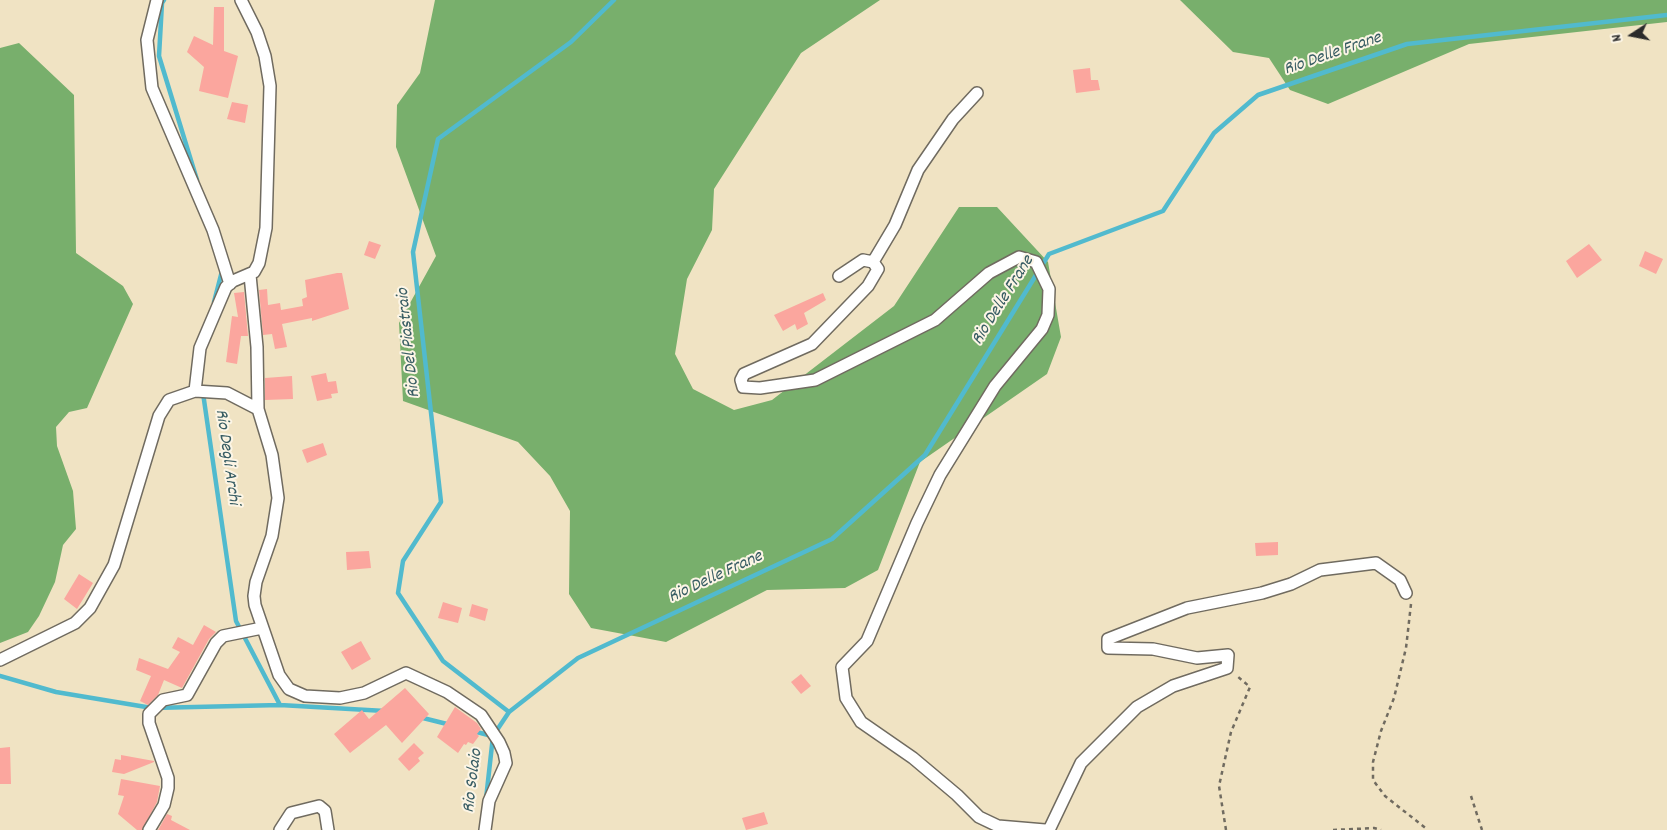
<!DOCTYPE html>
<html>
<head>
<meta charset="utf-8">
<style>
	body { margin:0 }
	#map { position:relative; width:1667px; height:830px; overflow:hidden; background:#f0e3c3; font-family:Dekko,sans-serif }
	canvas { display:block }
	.north { position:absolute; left:1607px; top:10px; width:50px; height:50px; -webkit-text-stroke:4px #fcf5e5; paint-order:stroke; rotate:259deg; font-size:14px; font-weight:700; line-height:20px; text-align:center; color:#2b2b2b }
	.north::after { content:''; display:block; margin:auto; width:18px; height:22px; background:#2b2b2b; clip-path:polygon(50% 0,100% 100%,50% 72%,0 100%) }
</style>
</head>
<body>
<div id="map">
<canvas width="1667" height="830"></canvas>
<div class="north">N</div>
</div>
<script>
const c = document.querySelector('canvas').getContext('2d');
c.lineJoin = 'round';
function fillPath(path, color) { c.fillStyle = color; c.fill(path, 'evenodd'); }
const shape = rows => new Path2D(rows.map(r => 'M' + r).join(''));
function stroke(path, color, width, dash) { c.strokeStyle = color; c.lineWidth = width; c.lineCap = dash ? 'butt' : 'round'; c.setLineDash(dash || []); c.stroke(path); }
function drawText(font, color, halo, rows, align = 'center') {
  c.font = font + ' Dekko,sans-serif'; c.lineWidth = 4; c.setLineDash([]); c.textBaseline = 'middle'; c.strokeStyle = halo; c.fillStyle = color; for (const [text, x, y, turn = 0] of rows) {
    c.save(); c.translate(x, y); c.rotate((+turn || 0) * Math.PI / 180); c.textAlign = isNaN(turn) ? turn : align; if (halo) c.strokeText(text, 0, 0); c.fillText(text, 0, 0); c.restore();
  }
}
const forest = shape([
	[435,0,880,0,801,53,714,189,712,230,687,279,675,354,693,389,734,410,772,400,894,306,959,207,997,207,1048,262,1061,337,1047,374,920,462,878,570,845,588,767,590,666,642,591,628,569,594,570,511,550,476,518,442,403,401,399,323,436,256,396,147,397,105,420,73],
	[1180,0,1667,0,1667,22,1469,44,1328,104,1290,90,1269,58,1233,52],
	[19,43,74,95,76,253,123,286,133,304,87,408,69,412,56,427,57,446,73,491,76,529,63,545,55,582,39,616,28,632,0,643,0,48]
]);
const stream = shape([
	[164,0,162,3,159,56,197,180],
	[214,302,222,271],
	[203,393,236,621,280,705,385,711],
	[0,676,56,692,152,708,280,705],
	[509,712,443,661,398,593,403,561,441,502,413,252,438,139,571,42,614,0],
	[419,717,451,725],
	[473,731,492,736],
	[486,799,493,736,509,712,578,658,832,539,925,455,1049,254,1163,211,1214,133,1258,95,1407,44,1667,15]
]);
const building = shape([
	[214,7,224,7,224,51,238,56,228,98,199,91,204,67,187,52,194,36,213,45],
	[1090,68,1091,80,1098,80,1100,90,1076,93,1073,70],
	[232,102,248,105,245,123,227,119],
	[369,241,381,245,375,259,364,255],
	[1589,244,1602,260,1577,278,1566,261],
	[1645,251,1663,259,1656,274,1639,266],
	[337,273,342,273,349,309,312,321,312,318,282,324,287,347,275,349,272,334,263,335,259,290,267,289,268,305,280,303,281,310,303,306,302,299,307,297,305,280],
	[244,292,248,336,241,336,237,364,226,362,232,316,238,317,234,293],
	[823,293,826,300,804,313,808,324,797,330,795,324,783,331,774,315],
	[326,373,328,382,336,381,338,393,331,394,332,398,317,401,311,376],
	[292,376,293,399,265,400,265,378],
	[323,443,327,455,307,463,302,450],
	[1278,542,1278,555,1256,556,1255,543],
	[369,551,371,568,347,570,346,552],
	[79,574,93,583,77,609,64,599],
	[443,602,462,608,458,623,438,618],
	[472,604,488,609,485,621,469,616],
	[204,625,216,632,209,639,182,688,164,680,158,695,148,705,140,701,151,676,136,670,139,658,168,669,180,652,172,648,178,637,193,645],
	[361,641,371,659,352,670,341,652],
	[801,674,811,686,801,694,791,682],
	[405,688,429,714,402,743,386,725,350,753,334,734,362,710,369,719],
	[455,707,477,723,481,729,477,734,479,736,473,744,468,742,466,745,464,744,458,753,437,737],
	[414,743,424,753,418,758,420,761,409,771,398,759],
	[10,747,11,784,0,784,0,748],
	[121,755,154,761,154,762,124,774,112,772,115,759,121,760],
	[121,779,160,786,157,802,142,830,137,830,118,814,124,796,118,795],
	[764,812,768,824,746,830,742,818],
	[167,814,172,816,171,820,190,830,158,830]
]);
const path = shape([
	[1411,604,1406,648,1394,698,1381,731,1373,762,1373,780,1385,796,1428,830],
	[1471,796,1482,830],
	[1226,830,1219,786,1231,732,1250,687,1237,676],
	[1333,830,1374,828,1381,830]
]);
const street = shape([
	[157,0,147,40,152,88,213,230,230,284],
	[873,262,895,225,918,170,953,119,977,93],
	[250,275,257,347,258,409,272,455,278,498,272,536,256,582,254,596,255,605,279,675,289,689,305,696,340,698,364,693,406,673,447,692,481,715,499,742,504,753,506,763,489,801,485,830],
	[839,276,863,260,873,262,878,269,868,286,812,344,744,374,741,380,743,387,760,388,815,380,935,320,989,273,1019,257,1036,262,1049,289,1048,315,1042,329,995,386,940,475,917,523,867,641,842,667,846,698,861,722,913,758,957,795,979,817,998,826,1045,830],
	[195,391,200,348,226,287,233,281,254,272,259,263,266,228,270,86,265,56,257,32,241,0],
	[0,660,75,623,90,608,114,565,159,416,169,400,195,391,227,393,258,409],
	[149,830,164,805,168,788,168,778,149,723,149,714,163,700,187,695,216,643,223,636,262,628],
	[280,830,291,813,319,806,325,811,328,830],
	[1049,830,1081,763,1137,707,1173,686,1227,668,1228,655,1197,658,1153,649,1108,648,1108,639,1187,608,1262,593,1291,584,1320,570,1376,563,1400,580,1406,593]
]);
const waterNames = [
	["Rio Delle Frane",1333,55,-19],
	["Rio Delle Frane",1004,301,-58],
	["Rio Del Piastraio",410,343,-96],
	["Rio Degli Archi",226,457,82],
	["Rio Delle Frane",716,578,-25],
	["Rio Solaio",474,781,-83]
];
fillPath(forest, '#78af6c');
stroke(stream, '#51bace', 4.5);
fillPath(building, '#fba69e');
stroke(street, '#706b60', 14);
stroke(path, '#706b60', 2.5, [4, 4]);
stroke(street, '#fff', 11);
drawText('italic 18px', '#385d64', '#fcf5e5', waterNames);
</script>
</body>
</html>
